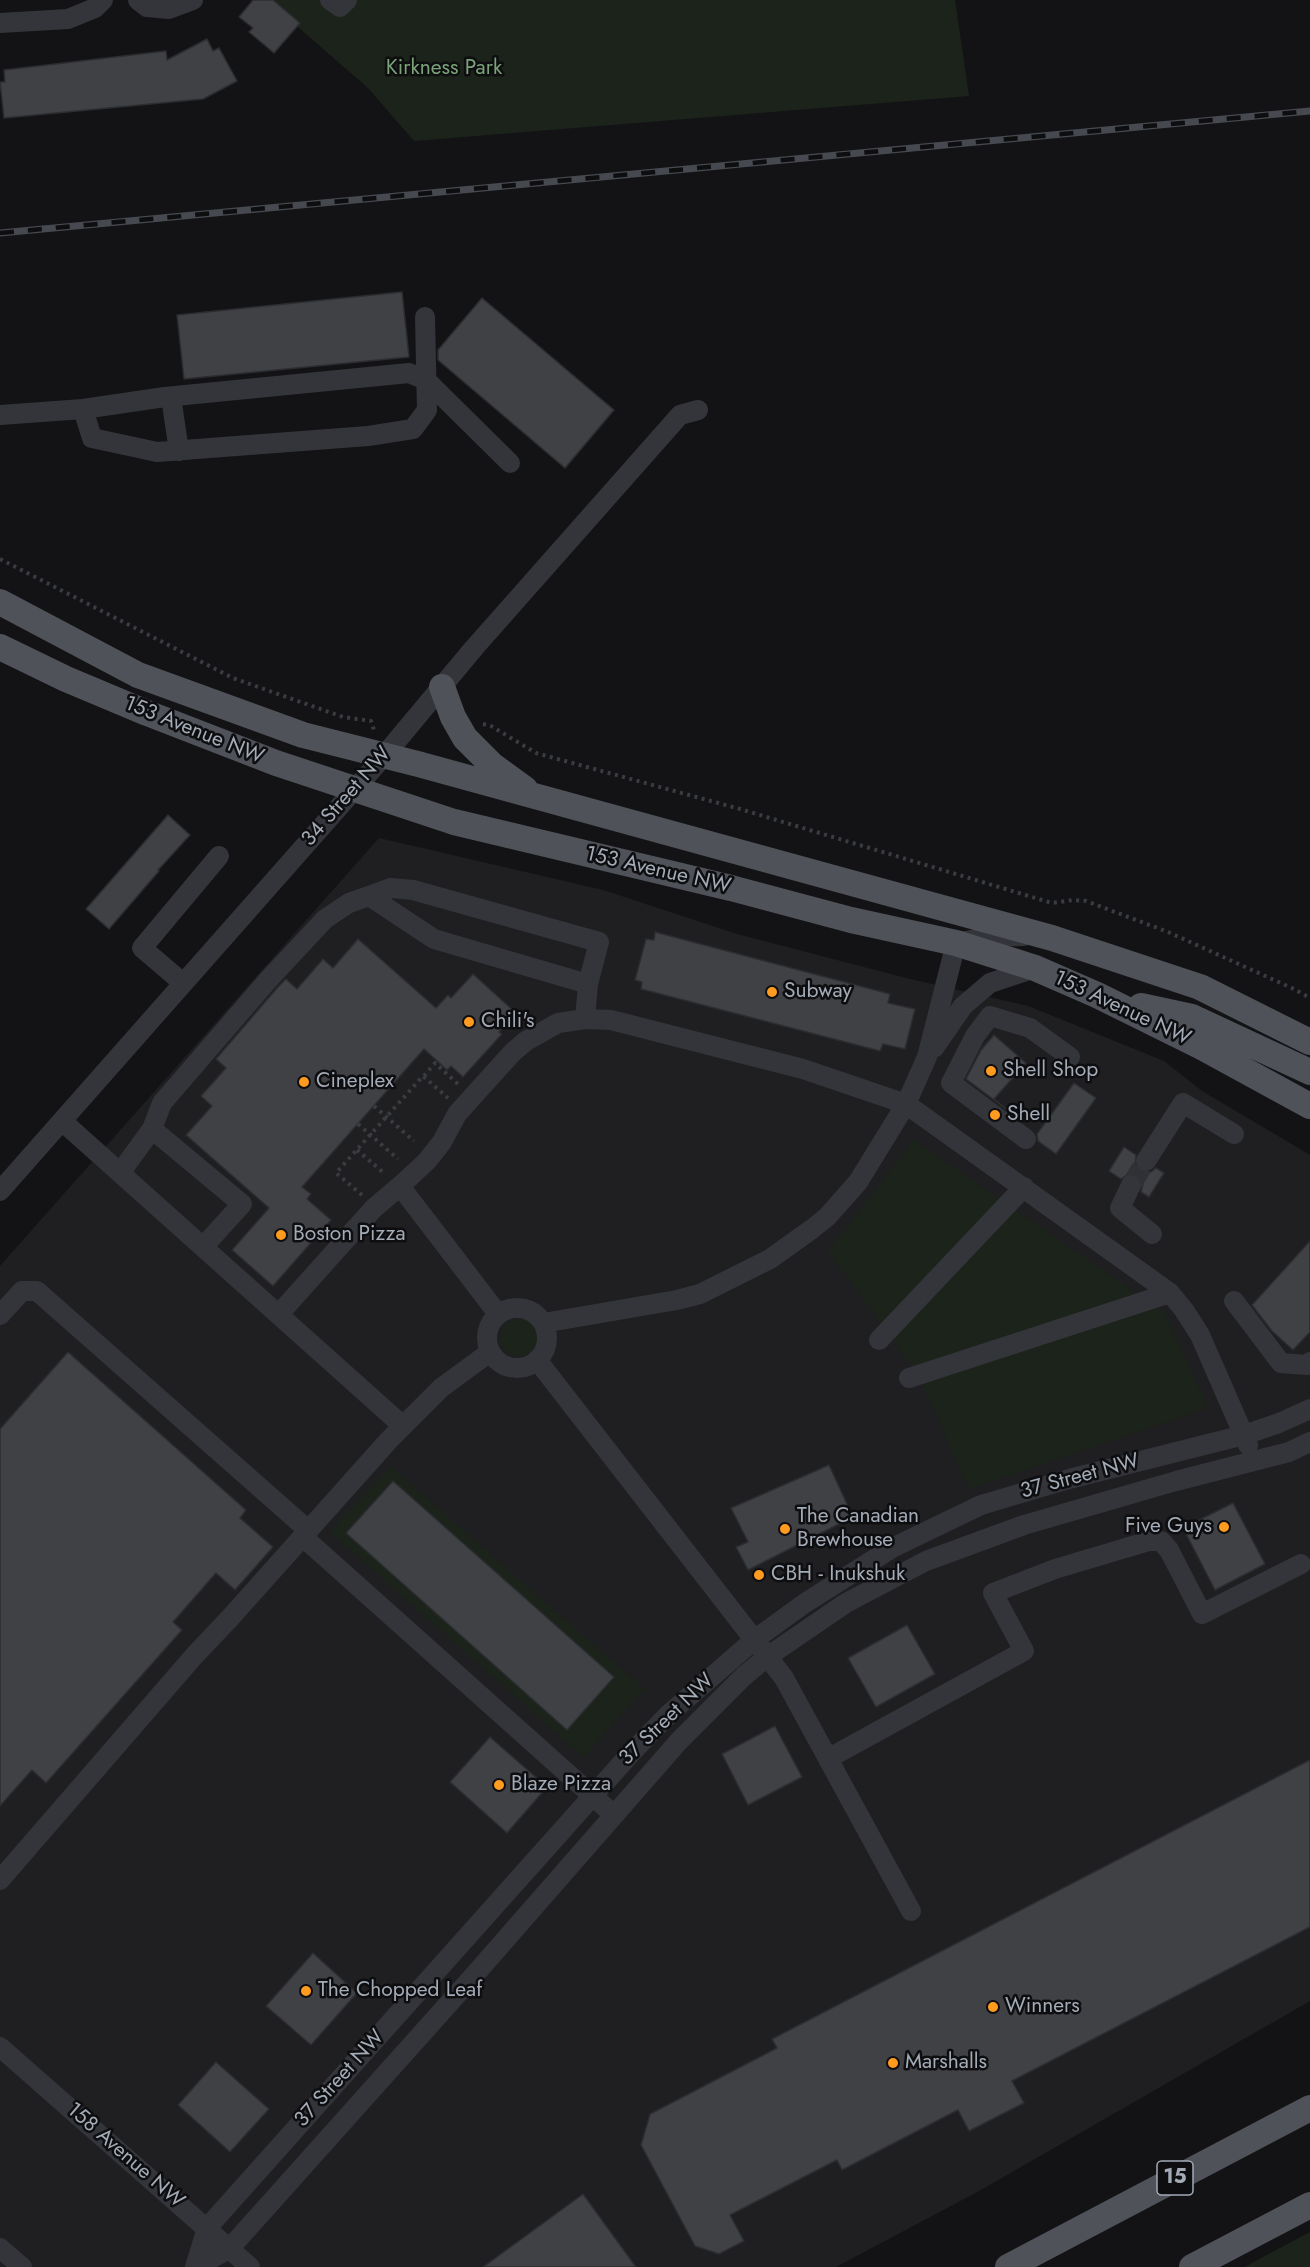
<!DOCTYPE html>
<html>
<head>
<meta charset="utf-8">
<style>
	body { margin:0 }
	canvas { display:block; background:#131315 }
</style>
</head>
<body>
<canvas width="1310" height="2267"></canvas>
<script>
const c = document.querySelector('canvas').getContext('2d');
c.lineJoin = 'round';
function fillPath(path, color) { c.fillStyle = color; c.fill(path, 'evenodd'); }
const shape = rows => new Path2D(rows.map(r => 'M' + r).join(''));
function stroke(path, color, width, dash) { c.strokeStyle = color; c.lineWidth = width; c.lineCap = dash ? 'butt' : 'round'; c.setLineDash(dash || []); c.stroke(path); }
function drawText(font, color, halo, rows, align = 'center') {
  c.font = font + ' Jost,sans-serif'; c.lineWidth = 5; c.setLineDash([]); c.textBaseline = 'middle'; c.strokeStyle = halo; c.fillStyle = color; for (const [text, x, y, turn = 0] of rows) {
    c.save(); c.translate(x, y); c.rotate((+turn || 0) * Math.PI / 180); c.textAlign = isNaN(turn) ? turn : align; if (halo) c.strokeText(text, 0, 0); c.fillText(text, 0, 0); c.restore();
  }
}
const built = shape([
	[379,838,603,890,737,934,910,979,1028,1006,1164,1061,1202,1091,1310,1155,1310,2001,979,2191,836,2267,0,2267,0,1266]
]);
const green = shape([
	[267,0,955,0,969,96,414,141,368,88],
	[914,1140,1165,1313,1208,1408,968,1489,919,1376,828,1251],
	'500 1338a19 19 0 1 1 38 0a19 19 0 1 1-38 0Z',
	[390,1466,645,1689,583,1757,330,1532],
	[1310,2232,1310,2267,1245,2267,1261,2258]
]);
const building = shape([
	[253,0,273,0,300,23,274,53,249,32,253,28,239,17,253,0],
	[207,39,213,51,219,48,237,81,203,99,4,118,0,82,5,82,4,70,166,51,167,60,207,39],
	[402,292,409,357,184,379,177,315,402,292],
	[482,298,614,410,565,468,438,360,438,350,482,298],
	[168,815,190,835,158,870,159,871,109,929,86,909,168,815],
	[655,932,890,994,888,1003,915,1009,905,1049,883,1044,880,1051,641,989,642,982,635,980,646,939,654,940,655,932],
	[358,939,436,1008,448,995,451,998,473,974,516,1013,499,1032,502,1034,463,1077,451,1066,447,1070,424,1049,302,1187,311,1194,307,1199,331,1220,273,1286,232,1250,269,1208,186,1135,212,1106,201,1096,226,1068,216,1059,278,987,286,979,297,989,323,959,333,968,358,939],
	[994,1035,1026,1063,994,1099,1009,1111,966,1079,981,1050,994,1035],
	[1074,1083,1096,1098,1056,1154,1038,1141,1037,1134,1074,1083],
	[1124,1147,1136,1155,1135,1166,1140,1171,1151,1172,1156,1168,1164,1173,1149,1197,1141,1192,1143,1184,1137,1174,1130,1173,1121,1179,1109,1171,1124,1147],
	[1310,1241,1310,1332,1293,1350,1272,1331,1252,1305,1310,1241],
	[68,1352,246,1510,240,1518,273,1547,235,1590,216,1573,173,1622,182,1630,46,1783,32,1770,0,1806,0,1429,68,1352],
	[829,1465,853,1517,748,1570,736,1547,748,1542,731,1508,829,1465],
	[393,1481,614,1677,567,1730,346,1533,393,1481],
	[1233,1503,1265,1564,1215,1590,1183,1528,1233,1503],
	[907,1625,935,1674,876,1707,848,1658,907,1625],
	[775,1726,802,1777,748,1805,722,1754,775,1726],
	[490,1737,547,1787,507,1833,450,1782,490,1737],
	[1310,1760,1310,1927,1012,2081,1024,2103,969,2131,958,2110,842,2170,837,2160,730,2215,744,2241,719,2254,695,2246,641,2145,650,2114,777,2048,772,2039,1310,1760],
	[313,1953,357,1993,311,2045,266,2006,313,1953],
	[216,2062,269,2109,230,2152,178,2105,216,2062],
	[583,2194,636,2267,483,2267,583,2194]
]);
const minorTunnel = shape([
	[1131,1185,1146,1161]
]);
const path = shape([
	[0,559,233,678,343,717,371,721,374,730],
	[483,724,491,726,536,753,740,809,1052,903,1073,900,1086,901,1168,932,1294,989,1310,998],
	[424,1076,435,1063,459,1085],
	[374,1106,414,1141],
	[358,1124,398,1159],
	[357,1150,385,1174],
	[362,1195,336,1173,423,1076,448,1098]
]);
const minor = shape([
	[138,0,147,7,169,9,193,0],
	[330,0,340,7,347,0],
	[0,23,68,19,95,8,103,0],
	[171,397,179,451],
	[83,409,92,438,157,452,368,436,413,429,427,410,425,317],
	[0,415,83,409,165,397,409,373,426,380,510,463],
	[183,983,142,948,219,856],
	[585,1019,588,984,599,942,413,890,391,888,369,896,434,939,588,984],
	[934,1048,963,1006,990,983,1035,968],
	[62,1121,403,1426],
	[152,1129,162,1103,269,979,325,919,349,903,369,896],
	[1026,1139,951,1083,975,1036,990,1016,1030,1028,1070,1057],
	[1146,1161,1183,1103,1234,1134],
	[120,1173,152,1129,242,1204,203,1247],
	[1131,1185,1120,1208,1152,1234],
	[0,1191,384,756,474,648,680,415,698,410],
	[1234,1301,1281,1363,1307,1365,1310,1362],
	'487 1338a30 30 0 1 1 60 0a30 30 0 1 1-60 0Z',
	[279,1314,374,1208,400,1186],
	[498,1314,400,1186,427,1161,442,1142,457,1114,474,1095,513,1052,526,1041,558,1023,585,1019,611,1020,803,1069,906,1104,1170,1293,1184,1310,1200,1335,1248,1445],
	[0,1315,22,1291,37,1291,308,1530],
	[543,1323,677,1300,700,1294,770,1259,812,1229,827,1217,858,1182,906,1104,927,1057,956,943,986,937,1024,936],
	[879,1340,1024,1187],
	[537,1360,784,1678,911,1911],
	[909,1378,1170,1293],
	[303,1537,614,1815],
	[829,1758,1024,1651,993,1593,1055,1569,1149,1541,1161,1541,1169,1550,1202,1614,1301,1564],
	[0,1880,194,1656,230,1618,389,1440,441,1388,490,1352],
	[0,2047,250,2267],
	[0,2248,22,2267],
	[195,2267,207,2228,632,1752,669,1714,754,1640,805,1603,892,1548,981,1505,1069,1479,1244,1435,1279,1423,1310,1409],
	[197,2267,230,2248,477,1972,679,1741,744,1676,767,1657,846,1603,926,1561,1024,1525,1176,1481,1289,1452,1310,1442]
]);
const major = shape([
	[0,602,138,675,303,735,418,764,1052,938,1200,987,1310,1042],
	[0,647,66,679,147,713,276,763,454,822,731,888,851,920,956,943,1035,968,1097,995,1202,1047,1310,1106],
	[442,687,453,717,465,738,492,765,525,789],
	[1141,1006,1192,1017,1310,1072],
	[1008,2267,1310,2108],
	[1192,2267,1310,2205]
]);
const rail = shape([
	[0,233,1310,111]
]);
const markers = [
	[772,992,6,"#ff9c20"],
	[469,1022,6,"#ff9c20"],
	[991,1071,6,"#ff9c20"],
	[304,1082,6,"#ff9c20"],
	[995,1115,6,"#ff9c20"],
	[281,1235,6,"#ff9c20"],
	[1224,1527,6,"#ff9c20"],
	[785,1529,6,"#ff9c20"],
	[759,1575,6,"#ff9c20"],
	[499,1785,6,"#ff9c20"],
	[306,1991,6,"#ff9c20"],
	[993,2007,6,"#ff9c20"],
	[893,2063,6,"#ff9c20"]
];
const shields = [
	[1175,2178,36]
];
const shieldNames = [
	["15",1175,2178]
];
const parkNames = [
	["Kirkness Park",444,69]
];
const streetNames = [
	["153 Avenue NW",194,731,22],
	["34 Street NW",347,797,-49],
	["153 Avenue NW",658,871,13],
	["153 Avenue NW",1122,1009,25],
	["37 Street NW",1080,1477,-15],
	["37 Street NW",667,1720,-44],
	["37 Street NW",340,2079,-48],
	["158 Avenue NW",125,2156,41]
];
const poiNames = [
	["Subway",784,992],
	["Chili's",481,1022],
	["Shell Shop",1003,1071],
	["Cineplex",316,1082],
	["Shell",1007,1115],
	["Boston Pizza",293,1235],
	["The Canadian",797,1517],
	["Brewhouse",797,1541],
	["Five Guys",1212,1527,"right"],
	["CBH - Inukshuk",771,1575],
	["Blaze Pizza",511,1785],
	["The Chopped Leaf",318,1991],
	["Winners",1005,2007],
	["Marshalls",905,2063]
];
fillPath(built, '#1f1f22');
fillPath(green, '#1b231b');
fillPath(building, '#3f4145');
stroke(building, '#2c2d31', 1.5);
stroke(minorTunnel, '#303135', 20, [20, 10]);
stroke(path, '#393c41', 4, [3, 4.5]);
stroke(minor, '#33353a', 20);
stroke(major, '#4f5259', 26);
stroke(rail, '#46494f', 7);
stroke(rail, '#0e0e10', 4.5, [14]);
for (const [x, y, r, color] of markers) { const dot = new Path2D(); dot.arc(x, y, r, 0, 2 * Math.PI); c.fillStyle = color; c.fill(dot); stroke(dot, '#0e0e10', 2); }
for (const [x, y, w] of shields) { const box = new Path2D(); box.roundRect(x - w / 2, y - 17, w, 34, 4.5); c.fillStyle = '#0e0e10'; c.fill(box); stroke(box, '#a3abb6', 1.5); }
drawText('bold 20px', '#a3abb6', null, shieldNames);
drawText('21px', '#7aa378', '#0e0e10', parkNames);
drawText('21px', '#a3abb6', '#0e0e10', streetNames);
drawText('21px', '#a3abb6', '#0e0e10', poiNames, 'left');
</script>
</body>
</html>
